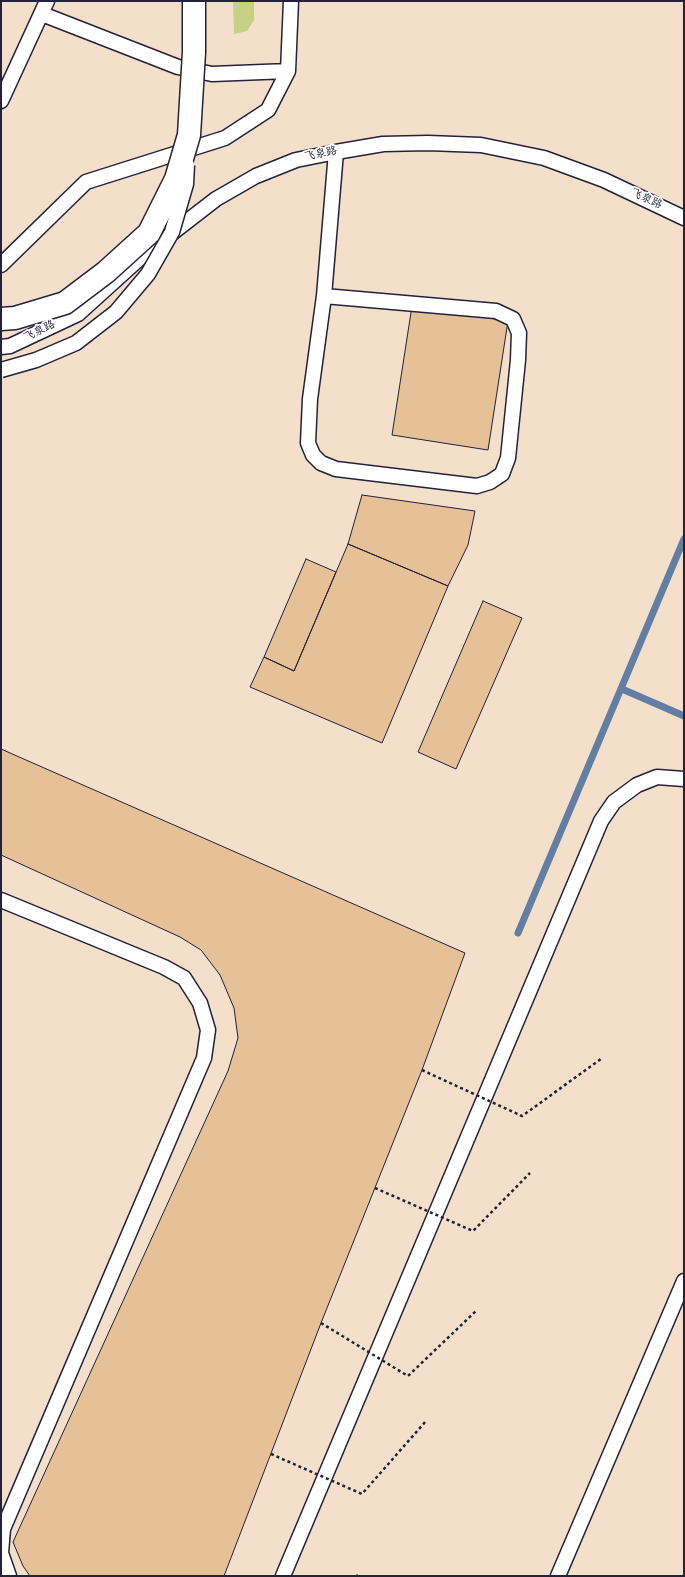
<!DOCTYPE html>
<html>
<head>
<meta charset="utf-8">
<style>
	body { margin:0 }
	#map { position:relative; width:685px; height:1577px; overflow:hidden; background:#f8ece0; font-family:"Gochi Hand",sans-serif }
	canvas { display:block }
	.frame { position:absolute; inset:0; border:2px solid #22223b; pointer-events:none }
</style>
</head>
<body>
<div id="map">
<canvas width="685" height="1577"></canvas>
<div class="frame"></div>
</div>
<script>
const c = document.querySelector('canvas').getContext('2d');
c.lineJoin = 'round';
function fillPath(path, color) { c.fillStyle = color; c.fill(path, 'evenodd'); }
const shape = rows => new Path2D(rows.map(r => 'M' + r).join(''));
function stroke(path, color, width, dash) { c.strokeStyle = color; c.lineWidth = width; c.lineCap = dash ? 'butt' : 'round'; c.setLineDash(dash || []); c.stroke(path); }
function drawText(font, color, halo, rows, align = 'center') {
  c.font = font + ' "Gochi Hand","LXGW WenKai TC",sans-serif'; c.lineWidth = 3.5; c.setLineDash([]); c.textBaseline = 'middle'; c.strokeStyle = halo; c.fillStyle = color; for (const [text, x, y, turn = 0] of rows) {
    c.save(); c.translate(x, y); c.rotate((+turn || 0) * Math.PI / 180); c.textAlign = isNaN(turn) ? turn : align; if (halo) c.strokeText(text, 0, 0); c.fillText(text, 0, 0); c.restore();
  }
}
const built = shape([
	[1,1,684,1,684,1576,1,1576]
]);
const green = shape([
	[233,1,254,1,254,20,247,31,234,34]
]);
const stream = shape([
	[622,689,684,716],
	[518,933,684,539]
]);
const building = shape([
	[412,306,508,321,488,450,392,435,412,306],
	[362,495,475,511,468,545,448,586,348,544,362,495],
	[348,544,448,586,382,743,250,687,264,657,294,671,348,544],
	[306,559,336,572,294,671,264,657,306,559],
	[483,601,522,618,456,769,418,752,483,601],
	[1,749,465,953,422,1070,321,1323,224,1576,30,1576,23,1566,13,1542,228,1071,238,1038,234,1008,220,975,201,950,180,937,1,855,1,749]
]);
const path = shape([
	[357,1576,358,1575]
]);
const lane = shape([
	[42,14,178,67,212,74,288,71],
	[1,101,47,1],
	[1,265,86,182,225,138,268,110,288,71,291,1],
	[324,296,496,311,513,319,519,333,518,360,508,458,502,474,490,482,477,486,336,469,321,463,313,455,308,443,310,399,324,296,336,152],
	[1,347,10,346,78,314,141,257,216,199,256,176,296,160,336,152,383,144,428,143,481,145,544,158,604,180,684,218],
	[1,900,164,967,184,978,200,1003,208,1030,204,1058,3,1529,1,1553,9,1576],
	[283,1576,601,821,614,802,637,785,657,777,684,779],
	[558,1576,684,1281]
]);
const pathBridge = shape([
	[422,1070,522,1116,601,1059],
	[375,1188,473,1231,530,1173],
	[321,1323,408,1376,477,1310],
	[271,1454,362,1494,426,1421]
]);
const laneBridge = shape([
	[1,370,36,360,76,343,116,312,148,274,172,232,186,184,187,165]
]);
const secondaryBridge = shape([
	[1,319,15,318,65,303,106,272,149,233,176,179,189,135,194,52,194,1]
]);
const streetNames = [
	["飞泉路",321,155,-12],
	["飞泉路",646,200,25],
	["飞泉路",40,332,-26]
];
fillPath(built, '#f3dfca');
fillPath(green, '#c5d184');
stroke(stream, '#627fa3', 7);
fillPath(building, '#e6c096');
stroke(building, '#22223b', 1);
stroke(lane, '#22223b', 17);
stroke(path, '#22223b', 2.5, [3, 3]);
stroke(lane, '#fff', 14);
stroke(laneBridge, '#22223b', 17, []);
stroke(secondaryBridge, '#22223b', 25, []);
stroke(pathBridge, '#22223b', 2.5, [3, 3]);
stroke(laneBridge, '#fff', 14);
stroke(secondaryBridge, '#fff', 22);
drawText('11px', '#22223b', '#fff', streetNames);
</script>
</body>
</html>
